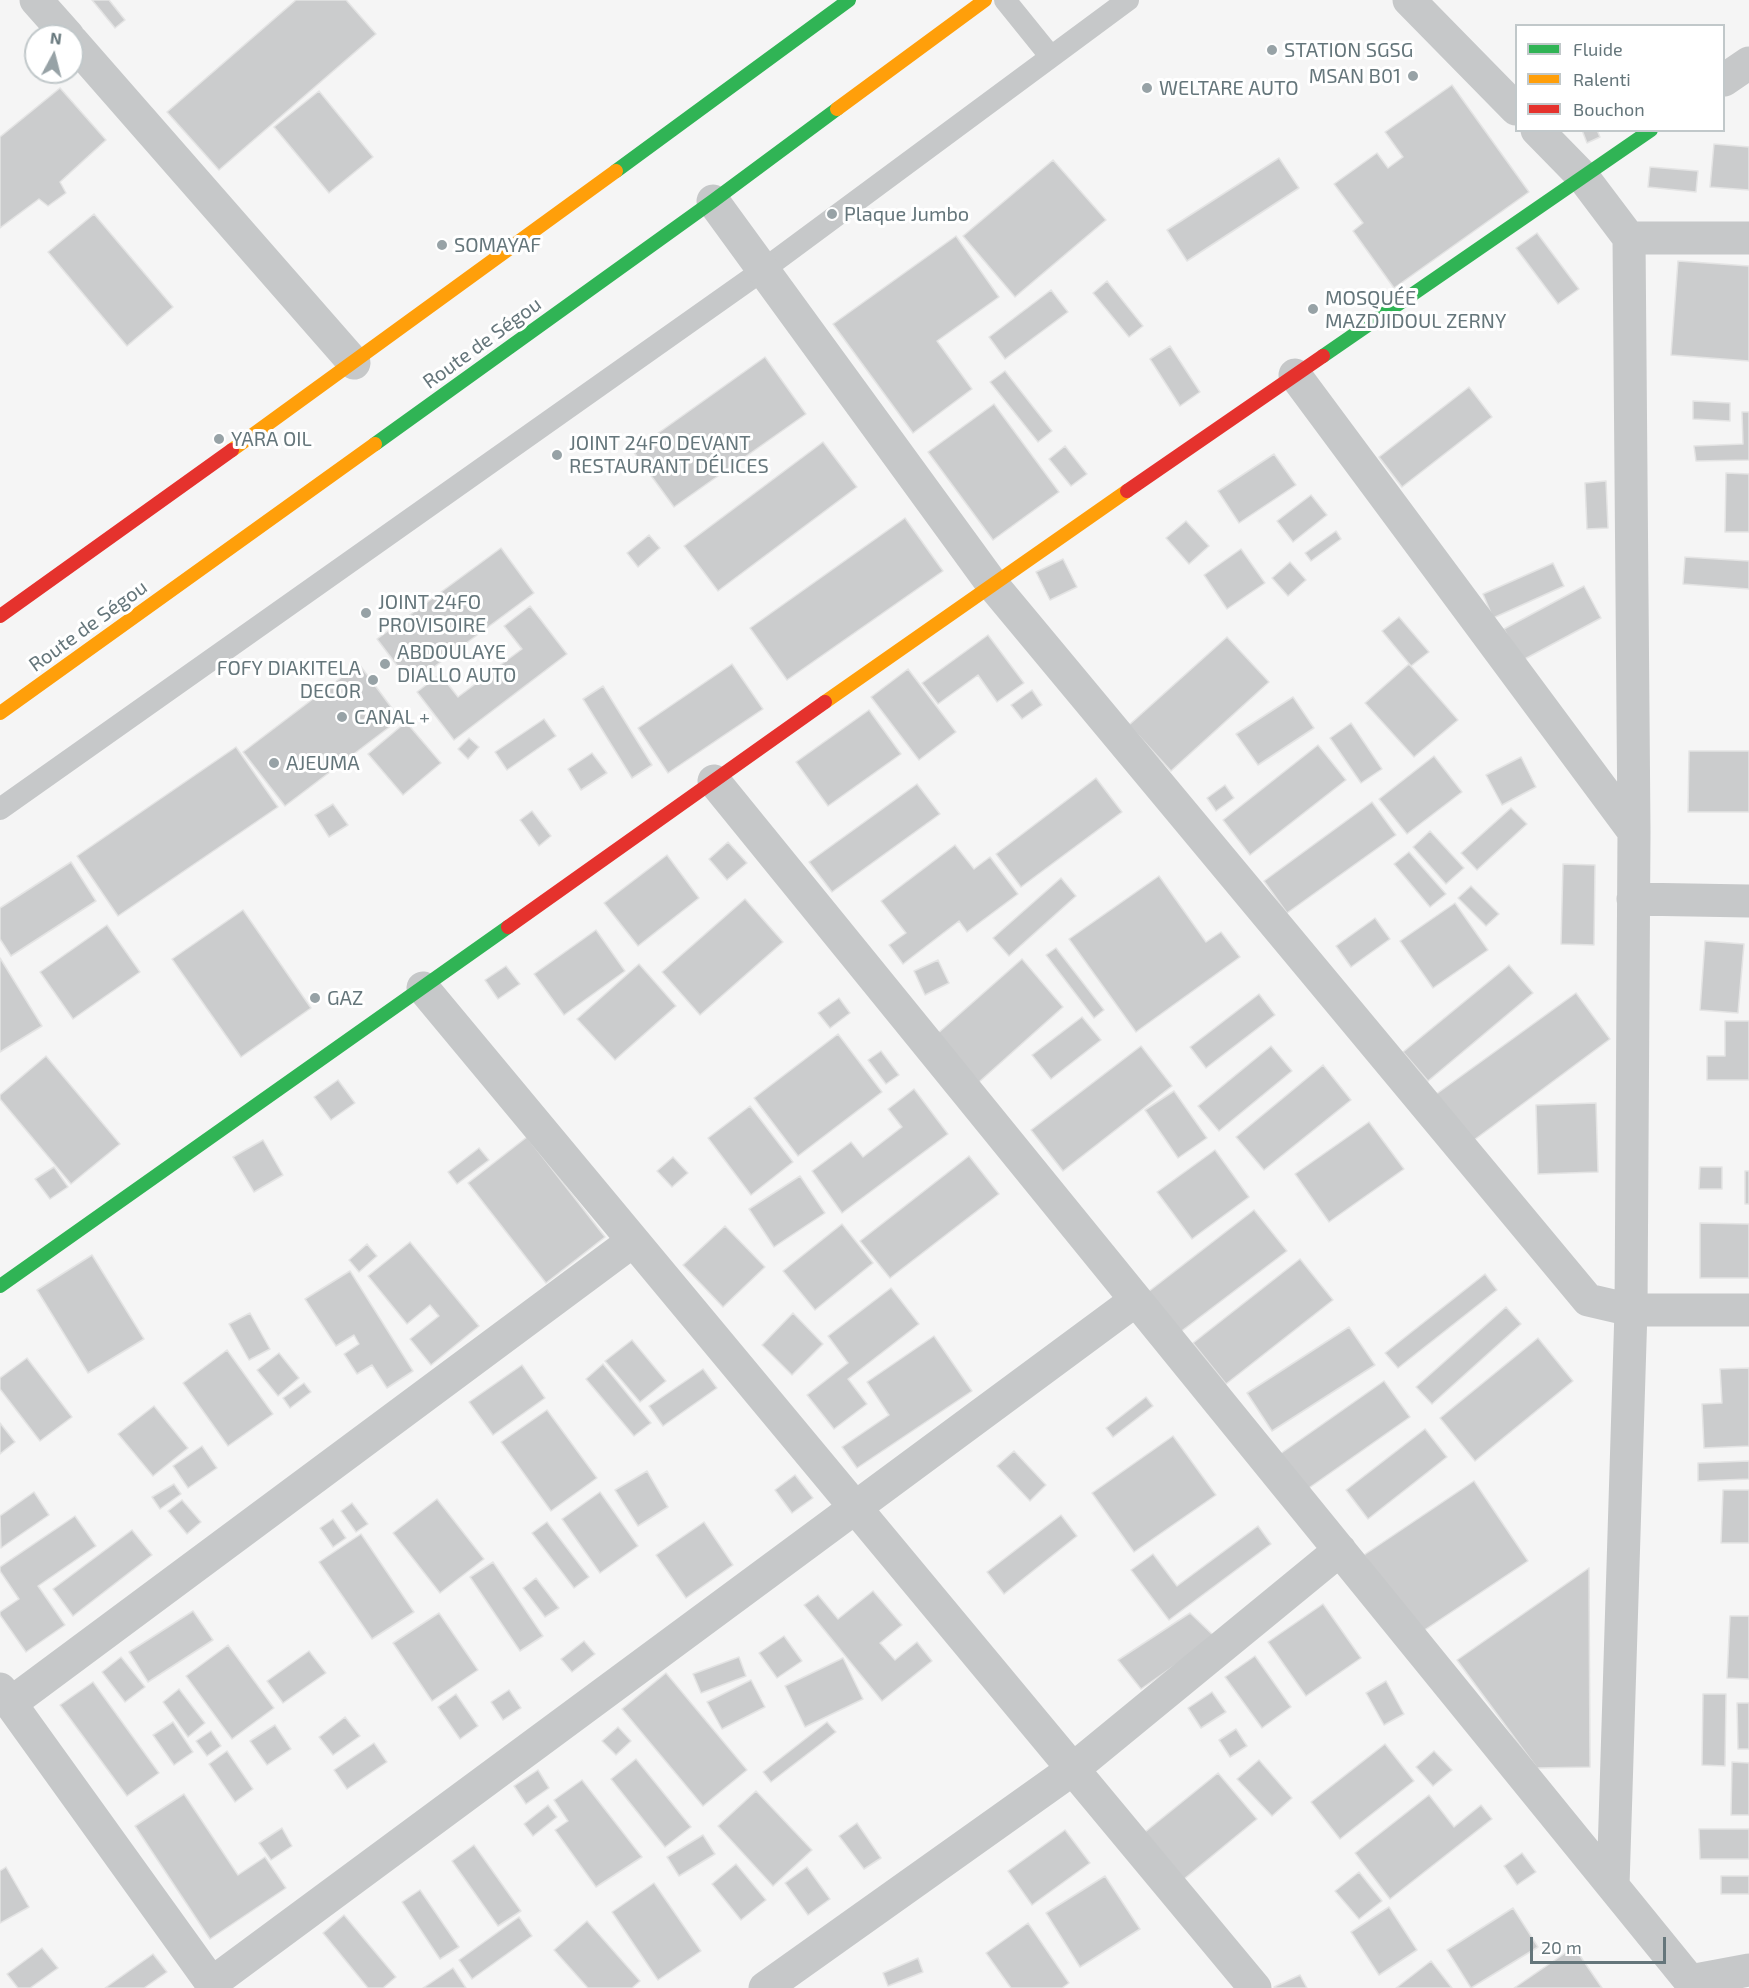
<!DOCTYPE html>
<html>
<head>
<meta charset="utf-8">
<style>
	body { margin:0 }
	#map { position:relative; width:1749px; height:1988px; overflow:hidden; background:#f5f5f5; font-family:"Exo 2",sans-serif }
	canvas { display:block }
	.legend { position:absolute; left:1515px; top:24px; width:210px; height:108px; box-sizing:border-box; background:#fff; border:2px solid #c1c8ca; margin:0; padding:8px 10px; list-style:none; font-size:18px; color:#65767b }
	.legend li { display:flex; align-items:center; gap:12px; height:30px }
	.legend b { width:30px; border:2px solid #c1c8ca }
	.north { position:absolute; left:24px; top:24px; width:60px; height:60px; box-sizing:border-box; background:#fff; border:2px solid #c1c8ca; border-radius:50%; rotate:7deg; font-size:16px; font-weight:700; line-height:24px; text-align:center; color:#65767b }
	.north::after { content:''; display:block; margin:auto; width:21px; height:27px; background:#97a2a6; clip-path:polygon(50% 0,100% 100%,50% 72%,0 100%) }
	.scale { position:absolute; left:1530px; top:1937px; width:136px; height:27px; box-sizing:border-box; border:3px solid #65767b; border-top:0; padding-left:8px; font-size:18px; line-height:21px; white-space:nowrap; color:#65767b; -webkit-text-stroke:4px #fff; paint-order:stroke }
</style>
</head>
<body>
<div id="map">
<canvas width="1749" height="1988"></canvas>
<ul class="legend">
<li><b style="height:8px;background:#30b455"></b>Fluide</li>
<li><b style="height:8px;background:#ff9f0a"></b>Ralenti</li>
<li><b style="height:8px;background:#e5322d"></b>Bouchon</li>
</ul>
<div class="north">N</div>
<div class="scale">20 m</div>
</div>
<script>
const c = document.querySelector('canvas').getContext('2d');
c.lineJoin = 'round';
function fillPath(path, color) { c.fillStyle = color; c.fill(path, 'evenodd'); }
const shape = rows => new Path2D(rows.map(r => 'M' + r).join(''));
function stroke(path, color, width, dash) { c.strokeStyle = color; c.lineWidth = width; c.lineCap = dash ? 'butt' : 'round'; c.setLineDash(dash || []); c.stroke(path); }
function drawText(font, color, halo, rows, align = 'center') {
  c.font = font + ' "Exo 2",sans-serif'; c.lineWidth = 6; c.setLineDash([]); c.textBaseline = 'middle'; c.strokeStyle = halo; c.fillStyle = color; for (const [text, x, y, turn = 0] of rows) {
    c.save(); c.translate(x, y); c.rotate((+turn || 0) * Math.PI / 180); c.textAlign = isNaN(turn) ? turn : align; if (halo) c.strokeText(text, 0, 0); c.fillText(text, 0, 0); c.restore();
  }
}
const building = shape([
	[92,0,109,0,125,20,115,28,92,0],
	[296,0,346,0,376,34,219,170,167,112,296,0],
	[1452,85,1529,192,1394,288,1353,231,1363,223,1334,184,1377,153,1388,168,1403,157,1385,132,1452,85],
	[60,88,106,140,60,182,66,193,48,206,39,199,0,228,0,137,60,88],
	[319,91,373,157,329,193,274,127,319,91],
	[1582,130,1597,130,1600,137,1587,143,1582,130],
	[1714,144,1749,147,1749,190,1710,187,1714,144],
	[1279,158,1299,188,1187,261,1167,230,1279,158],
	[1053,160,1106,220,1015,297,963,236,1053,160],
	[1650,167,1698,171,1696,192,1648,187,1650,167],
	[94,214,173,307,127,346,48,252,94,214],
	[1537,233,1579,289,1558,304,1516,248,1537,233],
	[956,236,999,297,937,341,972,389,913,433,833,324,956,236],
	[1678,261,1749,266,1749,361,1671,355,1678,261],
	[1107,281,1143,326,1129,337,1093,293,1107,281],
	[1051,290,1068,312,1005,359,989,337,1051,290],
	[1170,346,1200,392,1180,406,1150,359,1170,346],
	[765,357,806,414,674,507,633,451,765,357],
	[1005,371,1052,431,1038,442,990,382,1005,371],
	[1469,387,1492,417,1402,487,1379,457,1469,387],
	[1693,401,1730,403,1730,421,1693,419,1693,401],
	[994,404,1059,492,993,540,928,452,994,404],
	[1742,412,1749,412,1749,460,1696,461,1694,446,1743,444,1742,412],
	[823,442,857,487,718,591,684,546,823,442],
	[1065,446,1087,474,1071,486,1049,459,1065,446],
	[1274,454,1296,485,1239,523,1218,491,1274,454],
	[1726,473,1749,474,1749,532,1725,532,1726,473],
	[1606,481,1608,528,1587,529,1585,483,1606,481],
	[1311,495,1327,515,1293,542,1277,521,1311,495],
	[905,518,943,571,787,680,750,628,905,518],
	[1186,521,1209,546,1189,564,1166,538,1186,521],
	[1336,531,1341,539,1311,561,1305,553,1336,531],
	[649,535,660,548,638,567,627,553,649,535],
	[501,548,534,593,411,684,377,639,501,548],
	[1241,549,1265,583,1227,609,1204,575,1241,549],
	[1685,557,1749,561,1749,589,1683,584,1685,557],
	[1063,559,1077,587,1050,600,1036,572,1063,559],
	[1290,562,1306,580,1288,596,1272,578,1290,562],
	[1553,563,1564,586,1493,618,1483,594,1553,563],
	[1584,586,1601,618,1521,661,1504,629,1584,586],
	[530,606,567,654,454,740,417,692,440,674,458,697,522,649,504,626,530,606],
	[1399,617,1429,652,1411,666,1382,631,1399,617],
	[988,635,1024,683,997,702,978,675,938,704,922,683,988,635],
	[1227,637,1269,682,1171,771,1129,725,1227,637],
	[359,664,400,719,285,806,243,752,359,664],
	[732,664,763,709,668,773,638,728,732,664],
	[1409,664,1458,720,1414,757,1365,703,1409,664],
	[908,669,956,732,919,760,871,697,908,669],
	[603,686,652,765,632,778,583,699,603,686],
	[1032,690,1042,705,1022,719,1011,705,1032,690],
	[1293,697,1314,728,1258,765,1236,734,1293,697],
	[869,710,901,754,828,806,796,762,869,710],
	[544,719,556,736,507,770,495,752,544,719],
	[406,722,441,763,403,795,368,754,406,722],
	[1351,723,1382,769,1361,783,1330,738,1351,723],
	[469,738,479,747,468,759,458,749,469,738],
	[1318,745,1346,780,1250,855,1223,820,1318,745],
	[236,747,278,807,118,916,77,856,236,747],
	[1689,751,1749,751,1749,812,1688,812,1689,751],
	[592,753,607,773,581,790,568,769,592,753],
	[1434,756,1462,792,1407,834,1379,799,1434,756],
	[1521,757,1536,787,1502,805,1486,775,1521,757],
	[1096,778,1122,812,1021,887,996,854,1096,778],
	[917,784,940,814,832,892,809,862,917,784],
	[1225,785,1234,798,1216,811,1207,798,1225,785],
	[1372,802,1396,835,1287,913,1264,881,1372,802],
	[333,804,348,825,329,837,315,815,333,804],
	[1511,808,1527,824,1477,870,1461,853,1511,808],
	[532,811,551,836,539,846,520,820,532,811],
	[1430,831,1464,868,1446,884,1413,847,1430,831],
	[728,842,747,863,727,880,709,859,728,842],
	[955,845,974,869,990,857,1018,894,967,932,959,921,903,964,889,945,906,933,881,901,955,845],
	[1409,852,1446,894,1430,907,1394,864,1409,852],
	[667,855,699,898,638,946,604,903,667,855],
	[71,862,96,901,11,956,0,939,0,908,71,862],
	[1563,864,1595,865,1594,945,1561,944,1563,864],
	[1159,876,1206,942,1221,932,1240,957,1136,1032,1069,939,1159,876],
	[1061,878,1076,896,1009,956,993,938,1061,878],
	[1471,886,1499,914,1486,926,1458,898,1471,886],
	[745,899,783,942,700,1015,662,972,745,899],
	[1455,903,1488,950,1433,988,1400,941,1455,903],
	[243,910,311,1008,241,1057,172,959,243,910],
	[1375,918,1390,939,1351,967,1336,946,1375,918],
	[107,925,140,972,73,1019,40,972,107,925],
	[596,930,625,971,564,1015,534,974,596,930],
	[1705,941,1744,944,1738,1013,1700,1010,1705,941],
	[1056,948,1104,1010,1094,1018,1046,955,1056,948],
	[0,958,42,1026,0,1052,0,958],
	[1022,959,1063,1007,979,1082,937,1034,1022,959],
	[938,960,949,983,925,995,914,971,938,960],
	[639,964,676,1006,615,1060,577,1019,639,964],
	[1509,965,1533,993,1428,1081,1403,1052,1509,965],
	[506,966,520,984,498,999,485,980,506,966],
	[1576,993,1610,1039,1470,1143,1435,1095,1576,993],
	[1259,994,1275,1015,1206,1068,1190,1047,1259,994],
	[839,998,850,1013,830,1028,818,1013,839,998],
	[1082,1017,1101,1040,1051,1079,1032,1055,1082,1017],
	[1725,1021,1749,1021,1749,1080,1707,1080,1707,1056,1725,1056,1725,1021],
	[838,1034,882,1092,798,1156,754,1098,838,1034],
	[1141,1046,1172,1086,1063,1171,1031,1130,1141,1046],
	[1271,1046,1292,1071,1219,1131,1198,1106,1271,1046],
	[881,1051,899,1075,886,1084,868,1060,881,1051],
	[46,1056,120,1144,71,1184,0,1099,0,1095,46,1056],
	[1323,1065,1351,1100,1264,1170,1236,1137,1323,1065],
	[338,1080,355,1103,331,1120,314,1097,338,1080],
	[914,1089,948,1134,842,1213,812,1171,851,1142,863,1157,902,1127,888,1109,914,1089],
	[1174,1091,1207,1138,1178,1158,1145,1110,1174,1091],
	[1596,1103,1598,1172,1538,1174,1536,1105,1596,1103],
	[750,1106,793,1162,751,1195,708,1138,750,1106],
	[1369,1122,1404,1169,1329,1222,1295,1174,1369,1122],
	[527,1137,605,1237,546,1283,468,1183,527,1137],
	[263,1140,283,1175,254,1192,233,1157,263,1140],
	[479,1148,489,1160,457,1184,448,1172,479,1148],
	[1215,1150,1249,1197,1192,1239,1157,1192,1215,1150],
	[969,1156,999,1194,890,1278,860,1241,969,1156],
	[673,1157,688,1173,672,1187,657,1171,673,1157],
	[54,1167,68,1187,50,1199,35,1179,54,1167],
	[1700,1167,1722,1167,1722,1189,1699,1189,1700,1167],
	[1745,1171,1749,1171,1749,1204,1745,1204,1745,1171],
	[800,1176,825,1213,774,1247,749,1209,800,1176],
	[1254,1210,1287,1251,1179,1333,1148,1292,1254,1210],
	[1700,1223,1749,1224,1749,1278,1700,1278,1700,1223],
	[842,1224,873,1263,815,1310,783,1271,842,1224],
	[725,1226,765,1267,723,1307,683,1265,725,1226],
	[410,1242,479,1326,431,1365,410,1339,439,1316,430,1305,407,1324,368,1276,410,1242],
	[367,1244,377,1256,359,1272,349,1260,367,1244],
	[92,1255,144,1339,88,1373,37,1290,92,1255],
	[1300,1259,1333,1300,1226,1384,1193,1343,1300,1259],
	[350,1271,413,1371,387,1388,372,1365,357,1374,344,1354,359,1344,354,1335,336,1346,305,1299,350,1271],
	[1485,1274,1497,1290,1398,1368,1385,1353,1485,1274],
	[891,1288,919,1324,848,1379,867,1404,834,1429,807,1395,848,1363,828,1336,891,1288],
	[1506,1307,1521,1324,1432,1404,1416,1387,1506,1307],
	[250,1313,270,1349,249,1360,229,1324,250,1313],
	[793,1313,823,1344,792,1375,762,1345,793,1313],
	[1349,1327,1375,1365,1272,1431,1247,1393,1349,1327],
	[934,1336,972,1391,857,1468,842,1447,889,1415,867,1382,934,1336],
	[1538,1338,1573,1381,1475,1461,1440,1418,1538,1338],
	[632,1340,666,1381,640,1402,605,1361,632,1340],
	[227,1350,273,1414,228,1446,183,1383,227,1350],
	[279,1353,299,1378,278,1396,257,1370,279,1353],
	[27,1358,72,1417,40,1441,0,1389,0,1378,27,1358],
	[603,1364,651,1423,634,1436,586,1379,603,1364],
	[522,1365,545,1398,493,1435,469,1402,522,1365],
	[1749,1368,1749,1446,1704,1448,1702,1404,1722,1403,1720,1369,1749,1368],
	[703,1369,717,1388,663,1426,649,1406,703,1369],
	[1384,1381,1410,1417,1306,1490,1280,1454,1384,1381],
	[304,1383,311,1392,290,1408,283,1398,304,1383],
	[1146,1397,1153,1406,1113,1437,1106,1428,1146,1397],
	[154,1406,188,1448,153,1476,118,1434,154,1406],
	[547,1410,597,1478,551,1511,501,1442,547,1410],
	[0,1423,15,1442,0,1454,0,1423],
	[1425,1429,1447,1457,1368,1519,1346,1490,1425,1429],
	[1173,1436,1216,1495,1134,1552,1092,1493,1173,1436],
	[202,1446,217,1468,188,1488,173,1466,202,1446],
	[1014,1451,1046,1485,1030,1501,997,1466,1014,1451],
	[1749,1461,1749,1479,1698,1481,1698,1463,1749,1461],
	[647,1471,668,1507,638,1526,615,1490,647,1471],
	[795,1475,813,1498,792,1513,775,1490,795,1475],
	[1474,1481,1528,1561,1417,1635,1364,1555,1474,1481],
	[174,1484,181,1494,160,1509,152,1497,174,1484],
	[1723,1490,1749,1490,1749,1543,1721,1543,1723,1490],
	[34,1492,49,1515,1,1548,0,1516,34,1492],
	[600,1492,638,1546,600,1573,562,1519,600,1492],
	[437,1499,484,1559,440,1593,393,1533,437,1499],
	[182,1500,201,1522,187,1534,168,1511,182,1500],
	[352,1503,368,1524,356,1532,341,1511,352,1503],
	[1061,1515,1077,1536,1004,1594,987,1572,1061,1515],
	[75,1516,96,1546,38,1586,65,1625,26,1652,0,1615,0,1612,19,1599,0,1571,0,1567,75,1516],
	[333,1519,346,1538,333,1547,320,1528,333,1519],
	[547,1522,589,1577,574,1588,532,1533,547,1522],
	[704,1522,733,1565,686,1598,656,1555,704,1522],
	[1258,1526,1271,1544,1169,1620,1131,1570,1153,1554,1177,1586,1258,1526],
	[132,1530,152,1555,73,1616,53,1589,132,1530],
	[361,1534,414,1612,372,1639,319,1562,361,1534],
	[493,1562,543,1636,520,1651,470,1577,493,1562],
	[1589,1568,1590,1767,1537,1768,1457,1660,1589,1568],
	[536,1578,559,1608,545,1617,523,1588,536,1578],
	[873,1591,902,1625,880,1643,895,1660,917,1642,932,1661,882,1701,804,1605,818,1595,838,1619,873,1591],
	[1323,1604,1361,1658,1306,1696,1268,1642,1323,1604],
	[193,1611,213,1640,148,1682,129,1652,193,1611],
	[439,1613,478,1670,432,1701,393,1643,439,1613],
	[1190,1613,1215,1637,1141,1689,1118,1660,1190,1613],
	[1730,1616,1749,1616,1749,1679,1727,1678,1730,1616],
	[784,1636,802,1661,777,1678,759,1653,784,1636],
	[584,1641,595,1654,572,1672,561,1659,584,1641],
	[228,1645,274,1708,232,1739,186,1676,228,1645],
	[309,1651,326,1673,283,1703,267,1681,309,1651],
	[1255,1656,1291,1707,1262,1728,1225,1677,1255,1656],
	[121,1657,145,1687,125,1702,102,1672,121,1657],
	[739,1657,746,1676,701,1693,693,1674,739,1657],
	[843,1658,863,1699,805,1727,785,1686,843,1658],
	[666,1673,747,1770,703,1806,622,1709,666,1673],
	[751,1680,765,1707,722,1729,707,1702,751,1680],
	[1386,1681,1404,1714,1384,1725,1366,1693,1386,1681],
	[93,1682,159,1773,127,1796,60,1705,93,1682],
	[179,1689,205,1723,188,1737,163,1702,179,1689],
	[509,1690,521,1708,503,1720,491,1702,509,1690],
	[1212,1692,1226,1712,1201,1728,1188,1708,1212,1692],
	[456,1694,478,1726,460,1739,438,1707,456,1694],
	[1703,1694,1726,1694,1725,1766,1702,1765,1703,1694],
	[1737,1703,1749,1703,1749,1749,1738,1749,1737,1703],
	[345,1717,360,1736,333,1755,319,1737,345,1717],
	[173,1722,193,1752,174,1765,153,1735,173,1722],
	[827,1722,836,1732,771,1782,763,1772,827,1722],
	[275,1725,291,1749,267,1765,250,1741,275,1725],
	[618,1727,631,1741,616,1755,602,1741,618,1727],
	[1236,1729,1247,1746,1230,1757,1219,1740,1236,1729],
	[211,1731,221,1746,207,1756,196,1741,211,1731],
	[374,1743,387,1762,347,1789,334,1770,374,1743],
	[1385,1744,1414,1781,1340,1839,1311,1802,1385,1744],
	[227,1751,253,1789,235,1802,209,1764,227,1751],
	[1434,1751,1452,1770,1433,1786,1416,1767,1434,1751],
	[636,1759,691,1827,665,1847,611,1779,636,1759],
	[1259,1760,1292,1798,1272,1816,1237,1779,1259,1760],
	[1732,1762,1749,1763,1749,1815,1731,1815,1732,1762],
	[538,1770,549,1788,526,1804,514,1786,538,1770],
	[1218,1773,1257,1819,1184,1879,1145,1832,1218,1773],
	[582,1780,642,1857,596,1887,555,1830,568,1821,554,1800,582,1780],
	[756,1791,812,1850,773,1886,718,1826,756,1791],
	[184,1794,238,1875,265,1857,286,1888,210,1939,135,1826,184,1794],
	[1429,1795,1454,1827,1481,1805,1492,1819,1390,1899,1355,1853,1429,1795],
	[548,1805,557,1817,533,1836,524,1824,548,1805],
	[857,1823,881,1858,864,1869,839,1836,857,1823],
	[282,1828,292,1846,271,1860,259,1843,282,1828],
	[1699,1829,1749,1829,1749,1859,1700,1859,1699,1829],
	[1065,1830,1090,1863,1032,1905,1008,1871,1065,1830],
	[703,1835,715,1854,679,1876,667,1857,703,1835],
	[474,1845,521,1911,498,1926,452,1861,474,1845],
	[1522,1853,1536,1872,1517,1885,1504,1866,1522,1853],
	[736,1864,766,1900,741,1920,712,1884,736,1864],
	[6,1867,29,1907,0,1923,0,1871,6,1867],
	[807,1867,830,1899,808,1915,785,1883,807,1867],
	[1359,1872,1382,1901,1359,1919,1335,1891,1359,1872],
	[1105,1876,1140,1929,1080,1967,1046,1913,1105,1876],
	[1721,1876,1749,1876,1749,1894,1721,1894,1721,1876],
	[654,1883,701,1951,658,1980,612,1912,654,1883],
	[420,1890,459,1947,440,1959,402,1902,420,1890],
	[1389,1907,1417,1950,1379,1975,1351,1932,1389,1907],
	[1513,1908,1538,1947,1471,1988,1447,1950,1513,1908],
	[344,1915,396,1977,383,1988,368,1988,323,1933,344,1915],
	[519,1917,532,1936,472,1979,459,1960,519,1917],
	[587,1921,640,1981,632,1988,588,1988,554,1950,587,1921],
	[1028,1923,1069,1983,1062,1988,1011,1988,986,1953,1028,1923],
	[1574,1947,1602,1988,1514,1988,1574,1947],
	[42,1948,58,1968,30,1988,18,1988,7,1974,42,1948],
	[153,1954,167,1972,144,1988,105,1988,153,1954],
	[918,1958,923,1972,888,1986,883,1973,918,1958],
	[1431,1961,1452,1988,1396,1988,1431,1961],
	[453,1968,466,1988,423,1988,453,1968],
	[1300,1975,1307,1988,1275,1988,1274,1987,1300,1975]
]);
const lane = shape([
	[1005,0,1051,57],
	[0,809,763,270,1128,0]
]);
const street = shape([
	[36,0,68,36],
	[1409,0,1516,109],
	[72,41,354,363],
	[1724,80,1749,63],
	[1537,130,1583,177,1629,238,1634,832,1631,1310,1613,1886],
	[713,201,992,584,1588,1300,1631,1310,1749,1310],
	[1629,238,1749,238],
	[1295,375,1634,832],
	[714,781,1690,1981,1749,1970],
	[1633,899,1749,901],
	[423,988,1255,1988],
	[0,1689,215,1988],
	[11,1703,633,1241],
	[212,1983,1136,1300],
	[765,1988,1073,1769,1340,1550]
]);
const fast = shape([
	[616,171,849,0],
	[1323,356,1651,130],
	[375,444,713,201,837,109],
	[0,1286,508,927]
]);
const slow = shape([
	[837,109,985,0],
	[232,450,616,171],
	[825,702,1127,491],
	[0,713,375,444]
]);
const jam = shape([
	[1127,491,1323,356],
	[0,616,232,450],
	[508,927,825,702]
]);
const markers = [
	[1272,50,6,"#97a2a6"],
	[1413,76,6,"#97a2a6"],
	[1147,88,6,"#97a2a6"],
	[832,214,6,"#97a2a6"],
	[442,245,6,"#97a2a6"],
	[1313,309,6,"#97a2a6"],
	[219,439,6,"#97a2a6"],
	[557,455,6,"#97a2a6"],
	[366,613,6,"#97a2a6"],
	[385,664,6,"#97a2a6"],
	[373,680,6,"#97a2a6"],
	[342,717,6,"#97a2a6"],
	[274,763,6,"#97a2a6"],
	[315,998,6,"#97a2a6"]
];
const poiNames = [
	["STATION SGSG",1284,50],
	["MSAN B01",1401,76,"right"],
	["WELTARE AUTO",1159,88],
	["Plaque Jumbo",844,214],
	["SOMAYAF",454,245],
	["MOSQUÉE",1325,298],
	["MAZDJIDOUL ZERNY",1325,321],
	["YARA OIL",231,439],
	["JOINT 24FO DEVANT",569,443],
	["RESTAURANT DÉLICES",569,466],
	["JOINT 24FO",378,602],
	["PROVISOIRE",378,625],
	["ABDOULAYE",397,652],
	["DIALLO AUTO",397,675],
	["FOFY DIAKITELA",361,668,"right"],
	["DECOR",361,691,"right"],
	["CANAL +",354,717],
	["AJEUMA",286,763],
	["GAZ",327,998]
];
const streetNames = [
	["Route de Ségou",482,343,-36],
	["Route de Ségou",88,626,-36]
];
fillPath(building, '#cbcccd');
stroke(building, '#e4e4e4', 1.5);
stroke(lane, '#c6c8c9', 22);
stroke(street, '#c6c8c9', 33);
stroke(fast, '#30b455', 14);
stroke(slow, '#ff9f0a', 14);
stroke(jam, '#e5322d', 14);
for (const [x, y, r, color] of markers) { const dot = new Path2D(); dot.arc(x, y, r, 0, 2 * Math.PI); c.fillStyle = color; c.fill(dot); stroke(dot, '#fff', 2); }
drawText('20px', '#65767b', '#fff', poiNames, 'left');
drawText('20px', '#65767b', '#fff', streetNames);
</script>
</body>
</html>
